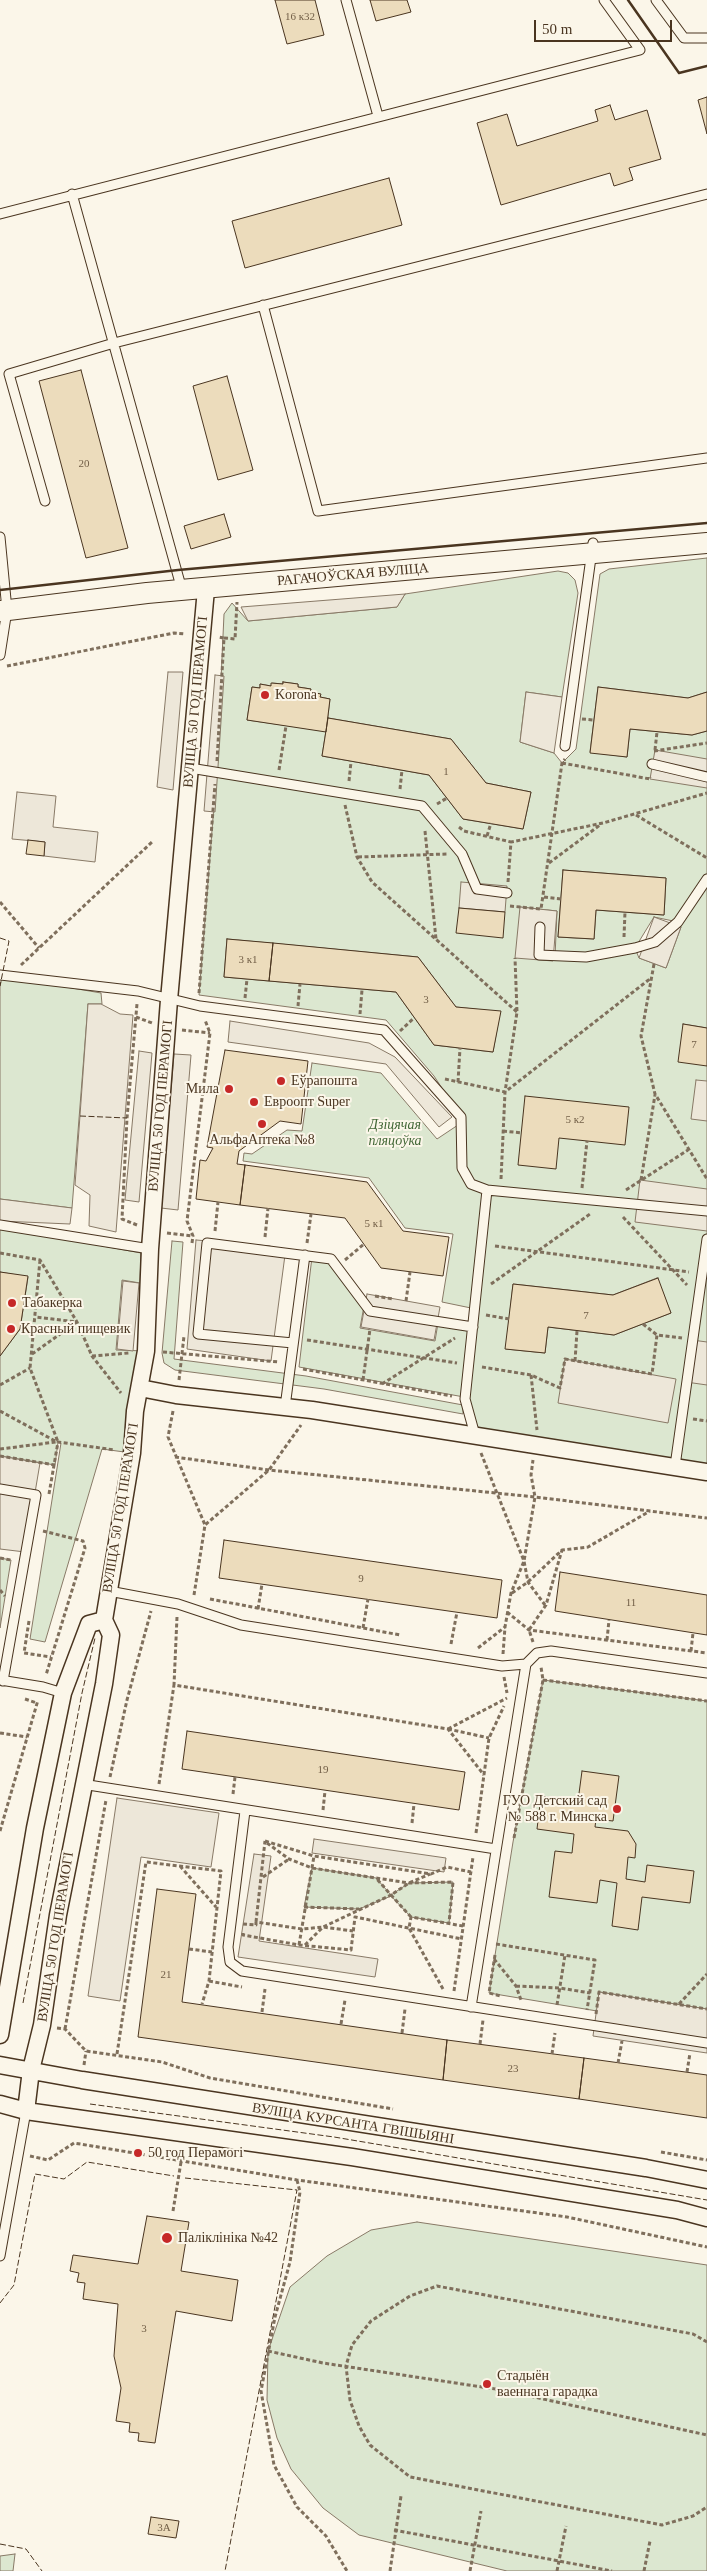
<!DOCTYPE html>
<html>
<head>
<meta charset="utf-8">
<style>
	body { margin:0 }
	#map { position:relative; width:707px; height:2571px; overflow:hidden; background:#fbf6e9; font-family:"Times New Roman",serif }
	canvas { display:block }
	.scale { position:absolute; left:534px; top:20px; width:138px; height:22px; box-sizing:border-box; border:2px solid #4a3520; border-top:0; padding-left:6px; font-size:15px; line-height:18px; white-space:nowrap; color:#4a3520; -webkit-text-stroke:4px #fbf6e9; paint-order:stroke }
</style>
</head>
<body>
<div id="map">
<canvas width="707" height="2571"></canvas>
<div class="scale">50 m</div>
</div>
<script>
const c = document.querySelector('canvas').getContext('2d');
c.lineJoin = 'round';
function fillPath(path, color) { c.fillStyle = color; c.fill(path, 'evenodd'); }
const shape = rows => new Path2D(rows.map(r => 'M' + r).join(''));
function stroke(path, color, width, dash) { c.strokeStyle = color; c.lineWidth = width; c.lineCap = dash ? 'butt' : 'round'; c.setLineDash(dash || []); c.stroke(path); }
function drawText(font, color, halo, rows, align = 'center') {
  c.font = font + ' "Times New Roman",serif'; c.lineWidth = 4; c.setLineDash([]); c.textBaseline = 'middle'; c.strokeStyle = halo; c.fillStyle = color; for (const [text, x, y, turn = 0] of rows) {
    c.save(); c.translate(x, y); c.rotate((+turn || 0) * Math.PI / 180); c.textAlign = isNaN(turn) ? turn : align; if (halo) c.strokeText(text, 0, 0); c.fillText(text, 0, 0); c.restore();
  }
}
const green = shape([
	[707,558,707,692,688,698,598,687,590,752,627,757,630,729,692,735,707,731,707,1028,683,1024,707,1066,707,1472,475,1435,465,1399,487,1191,471,1184,462,1168,461,1117,434,1076,386,1020,199,995,217,767,224,614,232,603,248,621,397,607,405,594,558,571,568,573,575,580,578,593,562,697,526,692,520,742,554,753,562,763,576,749,600,574,609,569,707,558],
	[283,682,298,684,298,687,311,689,310,692,320,694,320,697,330,699,326,731,247,720,252,687,260,688,260,684,271,686,272,683,283,684,283,682],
	[328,718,451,739,486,783,531,792,523,829,463,819,429,775,322,756,328,718],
	[563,870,666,878,664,915,596,910,594,939,558,937,563,870],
	[520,907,557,911,555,957,553,961,520,907],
	[654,917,678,922,681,927,666,968,639,958,635,948,654,917],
	[227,939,418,957,456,1007,500,1012,493,1052,434,1045,396,992,224,977,227,939],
	[657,1278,671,1313,614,1335,548,1327,545,1353,506,1349,513,1284,613,1295,657,1278],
	[2,976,101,993,102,1004,88,1004,72,1208,0,1199,0,987,2,976],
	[312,1063,381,1073,437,1139,458,1125,458,1169,483,1193,471,1308,442,1302,453,1234,405,1228,369,1178,243,1161,244,1153,252,1154,287,1130,302,1131,312,1063],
	[0,1227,141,1253,140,1283,122,1280,116,1350,146,1351,132,1453,102,1449,45,1642,30,1639,61,1443,58,1442,55,1465,0,1456,0,1356,20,1329,28,1277,0,1272,0,1227],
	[172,1241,183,1242,174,1359,306,1376,463,1405,463,1414,324,1389,175,1370,164,1363,162,1353,172,1241],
	[312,1257,331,1260,364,1306,360,1328,435,1341,438,1323,471,1328,464,1397,299,1367,312,1257],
	[0,1558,11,1560,0,1628,0,1558],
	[543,1680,707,1701,707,2009,600,1992,597,2011,489,1993,513,1842,543,1680],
	[312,1868,376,1878,391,1895,409,1883,453,1882,449,1923,411,1917,391,1896,359,1909,304,1907,312,1868],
	[417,2222,707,2265,707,2571,507,2571,359,2535,323,2508,291,2469,277,2438,267,2400,268,2351,290,2287,327,2256,371,2230,417,2222],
	[15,2554,13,2571,0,2571,0,2556,15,2554]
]);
const parking = shape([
	[405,594,397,607,248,621,241,607,405,594],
	[168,672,183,672,173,790,157,787,168,672],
	[215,675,224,676,215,812,204,811,215,675],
	[526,692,562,697,554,753,520,742,526,692],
	[655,750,707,759,707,788,650,779,655,750],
	[17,792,56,796,53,827,98,832,95,862,44,856,45,842,12,839,17,792],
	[461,882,507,886,505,912,459,908,461,882],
	[520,907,557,911,553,961,515,958,520,907],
	[654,917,681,927,666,968,639,958,654,917],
	[88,1004,101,1004,120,1014,133,1015,116,1232,89,1226,90,1195,75,1185,88,1004],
	[230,1021,369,1043,395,1057,452,1117,439,1127,386,1064,228,1042,230,1021],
	[139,1051,152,1053,139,1202,125,1200,139,1051],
	[174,1054,191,1055,178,1210,161,1208,174,1054],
	[696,1080,707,1081,707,1121,691,1119,696,1080],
	[640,1180,707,1189,707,1231,635,1222,640,1180],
	[0,1199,72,1208,70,1224,0,1221,0,1199],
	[196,1240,270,1246,285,1255,271,1361,187,1349,196,1240],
	[123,1281,139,1283,133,1351,117,1349,123,1281],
	[367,1294,440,1307,434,1340,361,1327,367,1294],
	[692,1340,707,1342,707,1385,686,1382,692,1340],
	[565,1359,676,1379,668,1423,558,1403,565,1359],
	[0,1456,40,1463,25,1552,0,1549,0,1456],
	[117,1798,219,1813,211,1867,141,1857,120,2001,88,1996,117,1798],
	[314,1839,446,1858,444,1872,312,1853,314,1839],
	[254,1854,271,1856,259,1941,378,1959,375,1977,238,1957,254,1854],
	[599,1992,707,2009,707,2053,593,2036,599,1992]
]);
const building = shape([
	[275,0,315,0,324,35,287,44,275,0],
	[370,0,407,0,411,12,376,21,370,0],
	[707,97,707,134,698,100,707,97],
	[610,105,615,120,647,110,661,159,629,168,633,180,614,186,610,173,501,205,477,123,507,114,517,146,598,121,595,110,610,105],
	[389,178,402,225,245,268,232,221,389,178],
	[81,370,128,548,86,558,39,381,81,370],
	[227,376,253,470,218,480,193,386,227,376],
	[224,514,231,537,191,549,184,526,224,514],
	[283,682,298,684,298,687,311,689,310,692,321,694,320,697,330,699,326,732,247,720,252,687,260,688,260,684,271,686,271,683,283,684,283,682],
	[598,687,688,698,707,692,707,731,692,735,630,729,627,757,590,753,598,687],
	[328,718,451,739,486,783,531,792,523,829,463,819,429,775,322,756,328,718],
	[28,840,45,842,44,856,26,854,28,840],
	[563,870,666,878,664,915,596,910,594,939,558,937,563,870],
	[459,908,505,912,503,938,456,933,459,908],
	[227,939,273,943,269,981,224,977,227,939],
	[273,943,418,957,456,1007,501,1011,493,1052,434,1045,396,992,269,981,273,943],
	[683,1024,707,1028,707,1066,678,1062,683,1024],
	[225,1050,308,1061,301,1124,280,1121,239,1151,237,1164,245,1165,240,1205,196,1199,200,1160,206,1161,213,1148,207,1147,225,1050],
	[525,1096,629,1107,625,1145,559,1138,556,1169,518,1165,525,1096],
	[245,1165,367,1182,403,1231,449,1237,443,1276,381,1268,345,1218,240,1205,245,1165],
	[0,1272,28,1276,20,1329,0,1356,0,1272],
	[658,1278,671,1313,614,1335,548,1327,545,1353,505,1349,513,1284,613,1295,658,1278],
	[224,1540,502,1580,497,1618,219,1578,224,1540],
	[560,1572,707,1595,707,1635,555,1611,560,1572],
	[187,1731,465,1772,459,1810,182,1769,187,1731],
	[582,1771,619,1776,613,1821,596,1819,595,1827,628,1831,636,1844,635,1858,628,1857,626,1879,645,1882,647,1865,694,1871,690,1903,642,1897,638,1930,612,1926,617,1883,600,1880,597,1903,549,1897,555,1851,572,1853,574,1834,537,1829,541,1796,578,1801,582,1771],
	[157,1889,196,1894,182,2002,447,2040,443,2080,138,2037,157,1889],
	[447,2040,584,2058,579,2099,443,2080,447,2040],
	[584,2058,707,2075,707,2118,579,2099,584,2058],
	[147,2216,189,2222,181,2271,238,2280,232,2321,176,2311,155,2443,138,2441,139,2433,129,2432,130,2423,116,2421,121,2388,114,2356,118,2304,83,2299,85,2283,77,2282,79,2273,70,2271,73,2255,138,2264,147,2216],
	[151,2517,179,2521,176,2538,148,2534,151,2517]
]);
const path = shape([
	[224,638,235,639,237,602],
	[7,666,174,633,185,634],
	[582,719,593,720],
	[655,750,657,732],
	[654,751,707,743],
	[217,761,224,638,219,637],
	[562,763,650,779,650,777],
	[279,770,286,726],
	[349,781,351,762],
	[400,789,402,770],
	[437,804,447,798],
	[345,805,357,857,372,882,517,1012],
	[636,815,707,858],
	[459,827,464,831,511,842],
	[425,831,436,939],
	[487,836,491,823],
	[358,857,447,854],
	[549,863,600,825],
	[508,882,511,842,603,823,707,793],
	[544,897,561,899],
	[0,902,39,948],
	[510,906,541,909,562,763,565,759],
	[624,937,625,912],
	[654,964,641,1036,655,1094,707,1179],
	[21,965,152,842],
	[199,993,215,784],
	[245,998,247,979],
	[298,1006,300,984],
	[360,1014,362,990],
	[136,1017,152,1023],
	[182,1030,210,1033],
	[400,1031,414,1018],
	[445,1079,505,1092,651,978],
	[458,1082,460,1048],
	[503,1131,522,1133],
	[501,1179,505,1092,517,1012,515,958],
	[641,1180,655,1095],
	[582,1188,587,1141],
	[626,1190,688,1150],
	[623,1217,687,1285],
	[137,1225,122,1219,127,1118,137,1004],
	[215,1231,218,1202],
	[167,1233,193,1236],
	[265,1237,268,1208],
	[192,1243,193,1236,187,1221,210,1033,205,1020],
	[307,1243,311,1214],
	[495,1246,689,1272],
	[0,1253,40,1260,77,1322,92,1356,121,1393],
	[40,1260,30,1368,58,1442],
	[345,1260,364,1244],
	[491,1284,590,1214],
	[375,1296,393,1299],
	[406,1301,410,1272],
	[486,1315,509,1319],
	[643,1324,657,1335],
	[307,1340,457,1363],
	[163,1352,279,1362],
	[32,1354,77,1322,35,1317],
	[92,1356,129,1353],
	[575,1361,577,1331],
	[482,1367,531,1375,560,1388,565,1359,652,1374,657,1335,682,1338],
	[303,1369,452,1396],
	[531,1375,537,1430],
	[179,1380,184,1336],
	[363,1380,370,1329],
	[382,1384,455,1338],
	[0,1385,30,1368],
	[0,1411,57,1442],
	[173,1411,168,1437,205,1525],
	[693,1419,707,1421],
	[0,1449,56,1442],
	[481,1453,524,1561,528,1582,545,1605],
	[0,1456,55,1465],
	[175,1457,269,1470,535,1497,707,1518],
	[49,1494,58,1442,115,1450],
	[43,1531,83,1541,85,1548,46,1675],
	[0,1558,11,1560],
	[0,1590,5,1596],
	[512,1593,528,1582,562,1550,588,1547,650,1511],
	[194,1595,205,1525,269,1470,301,1425],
	[210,1599,400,1635],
	[258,1609,262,1584],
	[507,1612,529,1630,707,1653],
	[177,1617,174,1685,448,1729,484,1775],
	[29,1621,24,1653,51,1657],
	[363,1628,368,1599],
	[607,1640,609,1620],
	[533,1642,529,1630,546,1605,562,1550],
	[451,1644,457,1612],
	[478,1648,505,1627],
	[691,1651,693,1633],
	[503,1654,505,1627,511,1593,524,1561,535,1497,531,1475,533,1460],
	[504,1677,507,1693],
	[543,1680,707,1701],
	[25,1699,37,1703],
	[448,1729,507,1698],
	[448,1729,489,1738],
	[0,1733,27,1737],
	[110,1777,127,1700,151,1611],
	[159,1784,174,1685],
	[233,1794,235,1777],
	[323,1810,325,1791],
	[412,1823,414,1804],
	[0,1831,38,1700],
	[476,1833,489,1738,504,1706],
	[514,1838,543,1680,541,1667],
	[265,1841,314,1856,431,1874,447,1867,471,1872],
	[267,1843,289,1859,312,1868,376,1878],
	[180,1866,216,1907],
	[263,1877,289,1859],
	[304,1907,359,1909],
	[411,1917,391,1895,409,1883,430,1874],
	[256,1922,265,1841],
	[243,1924,256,1925,256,1922,302,1929,323,1927,353,1931],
	[243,1933,243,1935,299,1945,351,1950,355,1917,462,1939],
	[496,1944,595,1960,587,2010],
	[299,1945,314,1856],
	[305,1945,323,1927,391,1895,376,1878,409,1883,453,1882,449,1923],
	[189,1949,212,1952],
	[495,1955,489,1993,501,1996],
	[494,1959,516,1986,521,2000],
	[209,1981,242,1987],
	[516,1986,560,1988,590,1993],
	[443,1989,409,1928,411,1917,463,1926],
	[454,1991,473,1857],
	[679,2004,707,1974],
	[557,2005,565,1955],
	[262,2012,265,1989],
	[596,2014,599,1992,707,2009],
	[341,2024,345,2000],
	[57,2028,65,2029,86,2051,162,2062,210,2078,393,2109],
	[65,2029,106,1800],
	[402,2033,405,2009],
	[480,2044,483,2020],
	[117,2054,146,1862,221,1871,209,1981,202,2004],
	[552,2054,555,2033],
	[618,2063,622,2041],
	[84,2065,86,2051],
	[687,2072,690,2053],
	[661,2152,707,2160],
	[30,2156,48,2160,74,2143,297,2180,567,2217,707,2247],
	[297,2180,300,2192,290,2262,275,2317,261,2391,274,2465,297,2507,326,2536,347,2571],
	[173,2211,181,2162],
	[707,2342,693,2334,437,2286,410,2296,371,2321,352,2345,346,2366,350,2400,359,2426,370,2445,410,2477,662,2525,693,2516,707,2507],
	[268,2351,323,2363,502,2390,707,2435],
	[394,2530,612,2571],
	[390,2571,401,2496],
	[470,2571,481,2511],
	[557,2571,566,2526],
	[644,2571,650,2541]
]);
const service = shape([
	[346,0,378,116],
	[656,0,684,38,707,38],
	[72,194,182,590],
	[0,214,640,50,604,0],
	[263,305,318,511,707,458],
	[45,501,9,374,114,343,707,194],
	[0,537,7,610,0,655],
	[565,746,593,543],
	[652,764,707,777],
	[190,768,422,806,462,854,477,889,507,893],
	[540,927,539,955,586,957,635,948,655,942,678,922,707,879],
	[0,975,138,991,200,1006,384,1030,461,1117,462,1168,471,1184,487,1190,707,1211],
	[0,1225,150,1249],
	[293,1343,198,1334,207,1243,331,1259,370,1311,473,1327],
	[285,1407,305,1255],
	[475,1435,465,1399,487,1190],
	[675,1466,707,1239],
	[0,1489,36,1495,3,1681],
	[109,1591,178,1604,241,1625,502,1666,526,1664,537,1653,551,1651,707,1673],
	[0,1680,43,1687,63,1693],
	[82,1784,496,1849],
	[245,1811,228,1947,230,1962,242,1971,707,2043],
	[471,2007,526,1664],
	[0,2256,26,2111]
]);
const minor = shape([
	[140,1388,176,1395,312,1410,707,1472],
	[0,2035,35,1828,63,1693,89,1624,104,1620],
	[0,2065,82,2080,646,2168,707,2180],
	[0,2104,26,2111,352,2157,677,2210,707,2218],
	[26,2111,31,2070,42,2025,58,1915,104,1684,111,1635,104,1620,132,1453,135,1411,146,1351,150,1249,169,1000,206,589]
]);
const tertiary = shape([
	[0,611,147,593,707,543]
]);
const fence = shape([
	[0,938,9,941,0,986],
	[80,1116,127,1118],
	[23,2003,82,1693,95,1638],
	[90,2104,334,2137,707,2200],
	[185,2178,297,2190,225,2571],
	[0,2303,14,2285,35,2174,64,2179,87,2162,174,2176],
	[0,2544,26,2549,42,2571]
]);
const wall = shape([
	[628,0,679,73,707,66],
	[0,590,178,570,707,523]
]);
const markers = [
	[265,695,5,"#c62828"],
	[281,1081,5,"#c62828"],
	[229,1089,5,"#c62828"],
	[254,1102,5,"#c62828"],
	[262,1124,5,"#c62828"],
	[12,1303,5,"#c62828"],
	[11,1329,5,"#c62828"],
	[617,1809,5,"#c62828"],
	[138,2153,5,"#c62828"],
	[167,2238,6,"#c62828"],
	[487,2384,5,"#c62828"]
];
const numberNames = [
	["16 к32",300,17],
	["20",84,464],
	["1",446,772],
	["3 к1",248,960],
	["3",426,1000],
	["7",694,1045],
	["5 к2",575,1120],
	["5 к1",374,1224],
	["7",586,1316],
	["9",361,1579],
	["11",631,1603],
	["19",323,1770],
	["21",166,1975],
	["23",513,2069],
	["3",144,2329],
	["3А",164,2528]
];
const streetNames = [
	["РАГАЧОЎСКАЯ ВУЛІЦА",353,575,-5],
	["ВУЛІЦА 50 ГОД ПЕРАМОГІ",196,702,-85],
	["ВУЛІЦА 50 ГОД ПЕРАМОГІ",161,1106,-85],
	["ВУЛІЦА 50 ГОД ПЕРАМОГІ",121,1508,-81],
	["ВУЛІЦА 50 ГОД ПЕРАМОГІ",56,1937,-81],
	["ВУЛІЦА КУРСАНТА ГВІШЫЯНІ",353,2124,9]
];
const poiNames = [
	["Korona",275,695],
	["Еўрапошта",291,1081],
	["Мила",219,1089,"right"],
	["Евроопт Super",264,1102],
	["АльфаАптека №8",262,1140,"center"],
	["Табакерка",22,1303],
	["Красный пищевик",21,1329],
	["ГУО Детский сад",607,1801,"right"],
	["№ 588 г. Минска",607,1817,"right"],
	["50 год Перамогі",148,2153],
	["Паліклініка №42",178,2238],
	["Стадыён",497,2376],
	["ваеннага гарадка",497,2392]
];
const parkNames = [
	["Дзіцячая",395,1125],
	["пляцоўка",395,1141]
];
fillPath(green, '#dce7d0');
stroke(green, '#887966', 1);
fillPath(parking, '#ede7d9');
stroke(parking, '#887966', 1);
fillPath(building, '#ecdcbc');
stroke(building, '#4a3520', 1);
stroke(service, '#4a3520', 11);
stroke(minor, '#4a3520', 19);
stroke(tertiary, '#4a3520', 22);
stroke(path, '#7f6f5c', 3, [4, 2.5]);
stroke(service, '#fbf6e9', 9);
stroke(minor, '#fbf6e9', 16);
stroke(tertiary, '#fbf6e9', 20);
stroke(fence, '#4a3520', 1, [6, 2.5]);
stroke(wall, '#4a3520', 2.5);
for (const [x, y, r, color] of markers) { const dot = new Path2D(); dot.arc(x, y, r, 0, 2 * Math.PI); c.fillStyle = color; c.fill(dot); stroke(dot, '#fbf6e9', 2); }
drawText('11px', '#725f47', null, numberNames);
drawText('14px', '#4a3520', '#fbf6e9', streetNames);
drawText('14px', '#4a3520', '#fbf6e9', poiNames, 'left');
drawText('italic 14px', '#436837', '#fbf6e9', parkNames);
</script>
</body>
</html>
